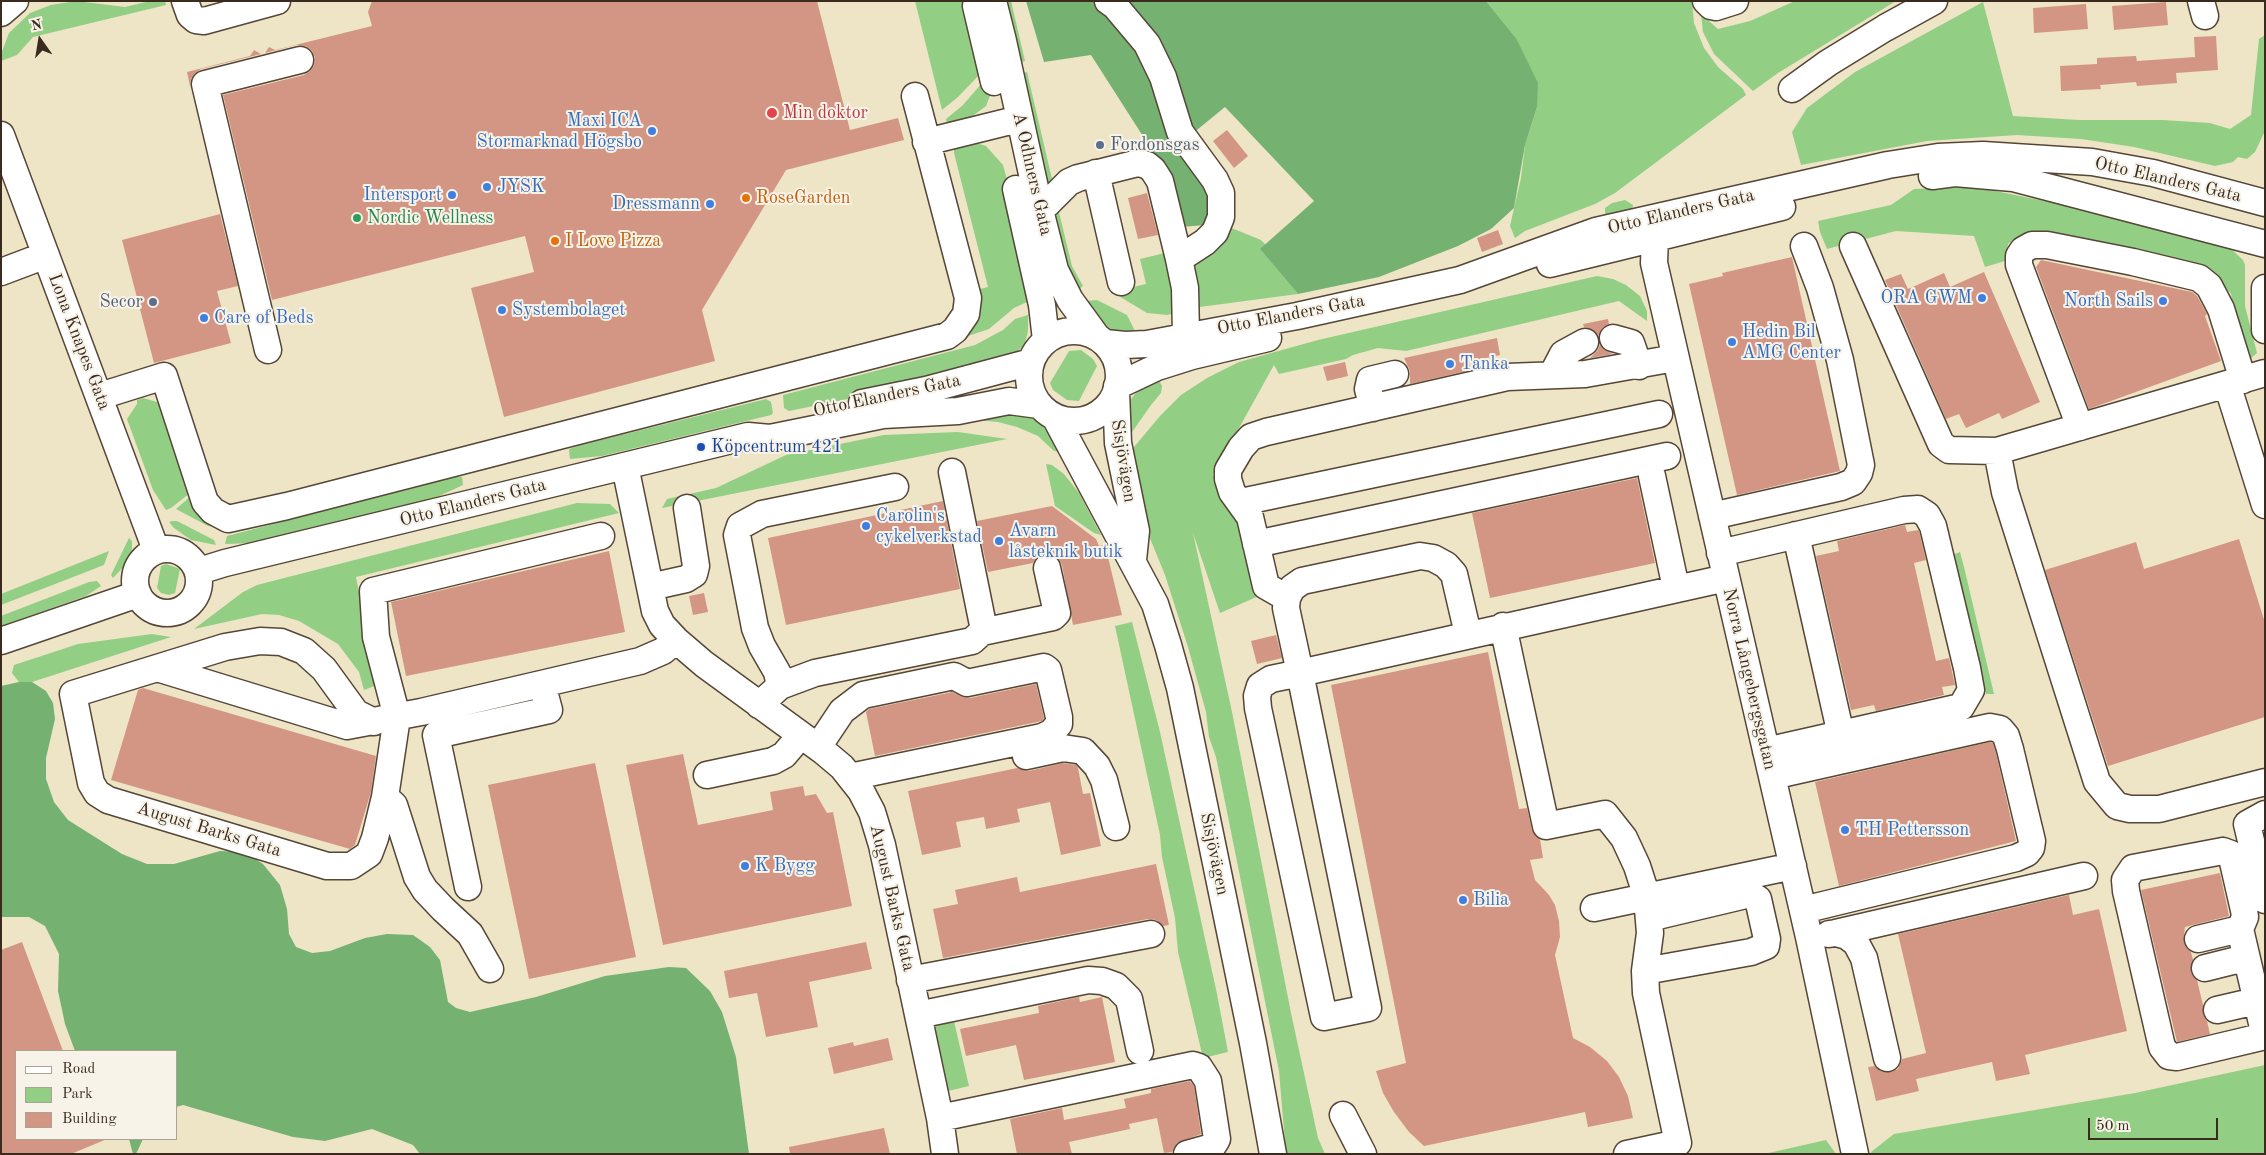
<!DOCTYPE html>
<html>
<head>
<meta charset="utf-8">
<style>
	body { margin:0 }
	#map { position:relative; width:2266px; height:1155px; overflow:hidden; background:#eee4c6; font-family:"Old Standard TT",serif }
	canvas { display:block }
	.frame { position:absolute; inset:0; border:2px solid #3b2a1e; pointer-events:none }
	.legend { position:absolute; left:15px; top:1050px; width:162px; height:90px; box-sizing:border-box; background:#f7f3e8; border:1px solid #aca397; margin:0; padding:6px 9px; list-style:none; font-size:15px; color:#3b2a1e }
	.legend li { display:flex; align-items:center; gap:10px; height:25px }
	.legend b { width:25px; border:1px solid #aca397 }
	.north { position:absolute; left:15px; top:15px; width:50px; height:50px; -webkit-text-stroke:4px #f7f3e8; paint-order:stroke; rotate:347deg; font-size:14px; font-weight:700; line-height:20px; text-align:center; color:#3b2a1e }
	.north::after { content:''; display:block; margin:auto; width:18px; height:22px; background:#3b2a1e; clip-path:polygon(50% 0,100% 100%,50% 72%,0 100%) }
	.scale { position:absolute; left:2088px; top:1118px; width:130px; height:22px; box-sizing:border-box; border:2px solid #3b2a1e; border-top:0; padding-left:6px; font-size:15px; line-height:18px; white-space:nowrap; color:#3b2a1e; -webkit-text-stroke:4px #f7f3e8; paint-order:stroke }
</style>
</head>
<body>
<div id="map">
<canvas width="2266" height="1155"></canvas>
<div class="frame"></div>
<ul class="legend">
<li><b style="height:6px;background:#fff"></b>Road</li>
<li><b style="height:14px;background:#92cf85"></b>Park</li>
<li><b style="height:14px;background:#d49684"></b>Building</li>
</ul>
<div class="north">N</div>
<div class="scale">50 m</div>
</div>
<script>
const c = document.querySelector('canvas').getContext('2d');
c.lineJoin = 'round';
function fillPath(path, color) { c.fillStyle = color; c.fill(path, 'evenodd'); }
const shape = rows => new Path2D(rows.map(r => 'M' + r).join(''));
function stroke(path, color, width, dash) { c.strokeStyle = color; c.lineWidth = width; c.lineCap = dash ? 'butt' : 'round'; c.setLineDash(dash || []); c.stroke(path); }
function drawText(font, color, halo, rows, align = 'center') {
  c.font = font + ' "Old Standard TT",serif'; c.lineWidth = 4; c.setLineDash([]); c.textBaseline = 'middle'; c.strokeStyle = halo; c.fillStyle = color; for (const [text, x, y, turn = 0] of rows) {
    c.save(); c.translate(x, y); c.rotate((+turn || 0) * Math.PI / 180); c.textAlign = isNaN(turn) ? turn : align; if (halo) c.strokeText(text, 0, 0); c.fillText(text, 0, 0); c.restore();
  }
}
const green = shape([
	[76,1,125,7,150,1,165,1,166,5,33,37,17,55,1,61,1,54,9,33,30,13,51,5],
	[915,1,969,1,981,73,958,97,942,110],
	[1000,1,1011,1,1025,61,1018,63],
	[1486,1,1692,1,1694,23,1704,48,1718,67,1743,89,1746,95,1615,193,1595,204,1525,231,1515,238,1510,226,1521,178,1525,145,1537,107,1516,38],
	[1795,1,1896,1,1778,73,1753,91,1714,54,1703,32,1701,14,1718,29,1750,21],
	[1983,2,2013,116,2079,120,2163,120,2210,123,2230,129,2251,115,2259,39,2265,35,2265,131,2255,152,2247,159,2238,157,2233,162,2215,166,2134,147,2081,139,2017,135,1927,141,1801,165,1792,132,1807,108,1855,72],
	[1027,72,1052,179,1048,188,1022,73],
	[982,83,991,93,986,106,970,118,947,124,946,119,963,105],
	[969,141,986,146,1003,165,1008,183,1027,302,1014,308,989,329,962,338,976,290,988,287,954,153,954,144],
	[1971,186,2054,203,2230,248,2243,260,2245,265,2245,306,2257,353,2249,360,2242,357,2231,294,2217,278,2065,245,2014,239,2008,244,2005,261,1985,267,1974,236,1896,231,1827,249,1820,232,1818,221,1891,205,1914,189],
	[1625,200,1633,205,1632,210,1605,216,1605,208,1612,203],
	[1057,204,1072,266,1083,286,1078,290,1075,291,1051,222],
	[1229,227,1261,240,1266,245,1261,250,1298,294,1192,308,1188,270],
	[1169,252,1174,313,1167,315,1147,313,1112,292,1146,284,1140,259],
	[1597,276,1613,279,1626,285,1640,296,1647,311,1647,321,1619,301,1406,351,1378,348,1353,355,1346,359,1279,374,1274,365,1213,475,1244,519,1261,595,1220,613,1193,533,1232,712,1291,1013,1318,1138,1325,1154,1286,1154,1279,1071,1216,757,1209,737,1206,712,1188,647,1165,575,1145,526,1129,453,1160,416,1181,395,1207,378,1239,362,1318,340],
	[1097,300,1127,315,1136,333,1117,332,1108,329,1085,301],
	[1028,315,1028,331,1025,344,1013,356,921,384,789,411,784,408,783,395,975,345,1003,330,1015,319],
	[1081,350,1093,359,1097,366,1079,401,1067,400,1053,390,1050,383,1069,351],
	[1158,378,1162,386,1161,393,1151,405,1130,435,1128,403,1139,389],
	[143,398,161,403,190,493,171,508,166,510,153,490,127,419,137,404,137,400],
	[766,399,771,402,773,413,771,415,602,456,570,459,569,449,581,445],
	[1001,412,1033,417,1042,423,1052,435,1060,452,1054,451,1038,436,1017,427,998,422,975,420],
	[958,432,1007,439,662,508,667,499,716,488,786,455,884,435],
	[1046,464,1052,465,1064,474,1079,493,1101,535,1094,533,1055,506],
	[455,477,462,477,463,485,437,497,407,506,255,543,225,544,227,536],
	[191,496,216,527,208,526,176,509],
	[577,503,610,504,619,513,356,577,377,685,364,690,359,672,338,644,299,621,279,615,262,614,194,629,243,592,257,585],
	[172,521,177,521,214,540,216,545,191,540,174,528,169,522],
	[129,538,132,541,132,549,128,562,113,578,111,575],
	[109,551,104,565,1,605,1,594],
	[1960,552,1964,567,1994,694,1986,694,1952,555],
	[166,564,180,569,175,593,169,595,161,593,157,588,161,566],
	[97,581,101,586,86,596,1,626,1,616,89,582],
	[1132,622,1160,732,1217,994,1228,1052,1203,1058,1178,952,1175,918,1162,857,1160,835,1115,626],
	[152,634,171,637,32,682,19,682,12,673,14,665,78,644],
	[953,1017,969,1086,948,1091,933,1022],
	[2265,1065,2265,1154,1871,1154,1871,1152,1894,1134,2135,1093],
	[1826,1140,1836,1154,1764,1154]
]);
const forest = shape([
	[1026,1,1486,1,1516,38,1538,83,1537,107,1525,145,1514,208,1491,229,1458,246,1379,277,1298,294,1260,249,1314,201,1225,107,1181,143,1216,189,1205,225,1181,227,1162,166,1091,55,1044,62],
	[19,682,32,682,46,691,53,703,55,719,46,758,46,779,54,802,68,820,122,854,147,864,174,864,220,851,244,852,252,857,263,864,280,885,287,909,289,934,296,947,312,953,330,951,365,938,387,934,413,935,430,947,440,960,448,1002,456,1008,470,1012,536,997,605,976,669,967,686,968,710,991,722,1012,736,1057,749,1154,420,1154,413,1145,372,1129,325,1141,293,1137,183,1105,176,1107,176,1051,75,1051,65,1024,58,991,59,954,45,926,29,917,1,917,1,686],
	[129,1139,143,1139,136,1154,133,1154]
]);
const building = shape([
	[372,1,817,1,850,130,898,118,904,140,786,170,702,310,715,361,504,417,471,288,534,272,525,236,272,300,223,95,304,75,310,71,314,65,315,57,311,50,305,46,296,45,265,53,269,47,275,50,372,26,368,12],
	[2166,2,2168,25,2114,30,2112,6],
	[2086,4,2088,29,2034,33,2033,8],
	[2216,36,2218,70,2176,73,2177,83,2137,86,2136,82,2100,85,2101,89,2061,91,2060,66,2097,64,2097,58,2136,56,2137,61,2195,57,2194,37],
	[254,50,261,54,201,69,195,73,191,79,190,86,187,72,250,56],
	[1227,130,1248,156,1234,168,1213,141],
	[1147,193,1158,235,1138,239,1128,198],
	[220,214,238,286,217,291,231,343,154,363,122,240],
	[1498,230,1503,244,1482,252,1477,238],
	[1792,257,1840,471,1737,495,1689,284,1723,276,1722,273],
	[2041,260,2192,292,2197,296,2207,314,2205,316,2221,361,2089,409,2036,267],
	[1984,272,2040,402,2002,419,1999,413,1966,428,1959,414,1946,419,1885,280,1901,274,1908,289,1944,273,1950,287],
	[1608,319,1609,324,1602,328,1598,336,1592,329,1584,327,1583,324],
	[1497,338,1500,355,1469,362,1471,370,1410,384,1410,371,1404,358],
	[1600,344,1603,349,1613,354,1590,358,1598,350],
	[1345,362,1348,376,1327,381,1323,367],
	[1637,478,1655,563,1490,598,1472,513],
	[943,501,960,589,786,625,768,538],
	[1052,506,1096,539,1099,546,1105,545,1122,615,1073,625,1062,565,1058,558,1052,554,1043,554,1037,557,1033,563,988,572,977,521],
	[1905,525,1907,532,1918,530,1919,531,1926,560,1914,563,1936,661,1949,658,1955,685,1942,687,1944,695,1876,711,1874,705,1851,710,1816,556,1839,551,1837,541],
	[2239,539,2265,623,2265,717,2108,766,2045,570,2136,542,2144,569],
	[609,551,625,632,406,676,391,602],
	[704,593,708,612,693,615,689,596],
	[1276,635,1282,658,1257,664,1251,641],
	[1488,652,1519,809,1527,808,1532,830,1540,839,1543,858,1530,860,1535,880,1549,895,1555,905,1559,921,1560,937,1555,955,1573,1038,1590,1047,1607,1061,1619,1077,1628,1096,1633,1118,1588,1127,1585,1112,1424,1146,1409,1132,1394,1112,1383,1093,1376,1071,1406,1063,1331,685],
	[1036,684,1044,718,1042,721,875,756,866,712,869,709,948,693,952,692,961,696,970,698],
	[143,688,376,756,371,792,355,845,350,849,111,780,138,690],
	[1990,742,1993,743,1996,753,2016,841,1839,886,1815,782],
	[683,754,698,825,773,810,770,792,803,786,805,796,816,794,827,813,833,812,852,906,663,945,626,765],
	[595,763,636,957,529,979,488,785],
	[1063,763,1076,765,1078,768,1083,794,1090,793,1101,846,1061,855,1050,802,1017,809,1020,822,986,829,984,817,956,822,961,847,922,855,908,791,1017,768,1029,771],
	[1156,864,1169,925,1163,926,1156,920,1148,919,943,958,933,909,958,904,955,890,1017,877,1020,892],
	[2220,873,2229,916,2185,927,2184,935,2184,943,2191,952,2193,960,2191,972,2197,980,2203,1005,2203,1014,2207,1021,2210,1034,2177,1042,2141,890],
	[2069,895,2073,915,2099,909,2127,1031,2025,1055,2030,1074,1996,1081,1992,1062,1916,1079,1919,1091,1876,1101,1868,1067,1875,1066,1882,1072,1891,1072,1898,1069,1902,1059,1926,1053,1898,934],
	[22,942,63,1051,16,1051,16,1139,107,1139,71,1154,1,1154,1,950],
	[866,942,872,969,809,982,818,1027,766,1037,757,993,729,998,724,971],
	[1079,997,1080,1002,1102,997,1115,1062,1024,1080,1016,1045,966,1056,960,1029,1039,1013,1038,1006],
	[888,1038,893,1060,834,1074,828,1048,853,1042,854,1046],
	[1190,1081,1194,1086,1201,1134,1177,1143,1172,1152,1164,1153,1157,1118,1129,1124,1130,1129,1069,1142,1072,1154,1017,1154,1010,1119,1062,1108,1064,1120,1126,1108,1124,1099,1151,1093,1151,1089],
	[884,1128,890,1154,790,1154,789,1147]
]);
const minor = shape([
	[185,1,190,15,196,20,204,21,277,1],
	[993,1,1003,41,1039,206,1055,270,1070,300,1097,337],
	[1108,1,1115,6,1147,44,1163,77,1180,132,1215,180,1221,193,1221,217,1215,232,1205,242,1179,259],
	[1706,1,1711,6,1716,7,1735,1],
	[2201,1,2205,16],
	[976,6,994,82],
	[1,13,15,1],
	[1792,89,1828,63,1885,28,1934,1],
	[1,135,156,550],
	[926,142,1019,119],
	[1096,173,1121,282],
	[1932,176,1955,173,2013,178,2265,244],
	[1016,189,1042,305,1046,340],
	[1039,206,1047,204,1069,182,1078,178,1138,163,1147,165,1153,170,1160,181,1179,259,1185,288,1186,335],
	[1662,224,1655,238,1654,263,1809,937,1855,1154],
	[1853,246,1941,444,1949,450,1997,451,2265,373],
	[1550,264,1782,207],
	[1,272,46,255],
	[2265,288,2265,330],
	'1029 376a45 45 0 1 1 90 0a45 45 0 1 1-90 0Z',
	[1613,338,1631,343,1639,366],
	[1105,343,1125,345,1147,344,1297,316,1460,280,1596,231,1888,165,1938,157,1983,155,2092,162,2153,173,2265,203],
	[268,350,205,84,300,60],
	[1552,375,1563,354,1585,342],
	[2227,384,2265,505],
	[1117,386,1157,367,1192,356,1268,338],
	[1116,391,1118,443,1136,531,1133,560],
	[100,396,164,376,205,502,213,511,228,519,287,506,947,336,955,330,966,314,968,298,915,96],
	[862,403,926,390,1031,362],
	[1373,408,1368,389,1370,380,1395,374],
	[1055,417,1155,604,1168,645,1180,688,1253,1043,1273,1154],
	[2080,427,2019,265,2019,256,2023,250,2032,245,2047,245,2133,262,2199,278,2209,286,2221,309,2243,380],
	[1997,451,2005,492,2097,782,2117,806,2130,809,2159,809,2265,782],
	[625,466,655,611,662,625,676,640,704,664,823,751,842,767,861,791,872,812,882,845,940,1118,945,1154],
	[1652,476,1676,588],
	[1241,502,1659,414],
	[1712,516,1841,487,1853,482,1859,473,1861,465,1840,360,1820,288,1804,246],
	[1796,535,1841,735],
	[1256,544,1667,456],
	'135 581a32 32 0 1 1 64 0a32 32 0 1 1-64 0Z',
	[1720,553,1904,510,1918,509,1927,515,1933,526,1967,668,1971,690,1961,707,1766,751],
	[199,571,225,563,748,436,770,438,883,415,958,411,1009,401,1039,405],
	[650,587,686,579,694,574,696,566,687,508],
	[1287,598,1266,586,1250,517,1232,492,1228,479,1228,470,1241,448,1251,437,1266,432,1507,377,1585,374,1675,358],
	[1503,626,1546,826,1605,814,1624,838,1637,866,1647,897,1650,933,1645,971,1646,993,1678,1143,1627,1154],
	[982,632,1053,617,1057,613,1047,568],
	[1468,634,1454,574,1446,565,1433,558,1420,556,1302,581,1292,588,1287,598,1286,608,1300,673,1271,679,1260,686,1257,696,1258,708,1324,1017,1368,1008,1300,673,1726,578],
	[1,641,138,594],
	[157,668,347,726,421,712,640,661,663,651,676,640],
	[780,686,777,672,762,646,755,628,737,535,740,526,762,514,895,487],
	[759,705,780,686,815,673,972,641,982,632,983,625,952,472],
	[374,722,356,713,324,669,304,651,281,642,260,641,225,647,73,694,91,783,97,793,108,800,327,866,351,866,369,854,375,838,385,797,397,717,376,637,373,591,601,536],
	[818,747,842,711,863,695,954,676,967,683,1044,667,1048,670,1059,717,1059,724,1051,733,1042,737,850,777],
	[1026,756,1063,748,1083,751,1097,766,1104,780,1116,827],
	[707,775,773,761,784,755,801,735],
	[1772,776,1990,727,2000,729,2006,736,2010,749,2032,841,2031,848,2027,853,2016,858,1803,910],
	[385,797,394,805,417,877,425,890,443,909,470,934,490,969],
	[2265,814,2247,824,2265,900],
	[2223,851,2231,854,2233,862,2244,910,2245,917,2240,929,2265,1036,2177,1057,2169,1056,2162,1047,2126,891,2125,880,2133,868,2223,851],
	[468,887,436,735,549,710,542,684],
	[1594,908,1793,866],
	[1836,933,2084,876],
	[1829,934,1836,933,1847,936,1856,943,1864,958,1887,1058],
	[2198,939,2240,929],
	[2205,968,2245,958],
	[1645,971,1751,952,1766,946,1767,939,1758,899,1750,894,1649,918],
	[910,980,1151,934],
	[2217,1010,2256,1001],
	[918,1015,1088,980,1102,981,1116,986,1129,999,1140,1051],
	[1343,1115,1363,1154],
	[940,1118,1193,1065,1199,1067,1208,1081,1217,1139,1212,1147,1187,1154]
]);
const markers = [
	[772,113,6,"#e0444e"],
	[652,131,5,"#3f7fe0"],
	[1100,145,5,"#5c6f8a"],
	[487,187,5,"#3f7fe0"],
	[452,195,5,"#3f7fe0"],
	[746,198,5,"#e8710a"],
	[710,204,5,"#3f7fe0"],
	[357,218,5,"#2e9e5b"],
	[555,241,5,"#e8710a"],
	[1982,298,5,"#3f7fe0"],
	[2163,301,5,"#3f7fe0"],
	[153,302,5,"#5c6f8a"],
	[502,310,5,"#3f7fe0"],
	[204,318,5,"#3f7fe0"],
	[1732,342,5,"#3f7fe0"],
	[1450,364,5,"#3f7fe0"],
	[701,447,5,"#1a4fb4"],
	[866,526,5,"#3f7fe0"],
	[999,541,5,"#3f7fe0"],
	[1845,830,5,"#3f7fe0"],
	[745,866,5,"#3f7fe0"],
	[1463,900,5,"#3f7fe0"]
];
const healthNames = [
	["Min doktor",783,113]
];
const shopNames = [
	["Maxi ICA",642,121,"right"],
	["Stormarknad Högsbo",642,142,"right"],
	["JYSK",497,187],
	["Intersport",442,195,"right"],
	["Dressmann",700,204,"right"],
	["ORA GWM",1972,298,"right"],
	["North Sails",2153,301,"right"],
	["Systembolaget",512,310],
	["Care of Beds",214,318],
	["Hedin Bil",1742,332],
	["AMG Center",1742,353],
	["Tanka",1460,364],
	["Carolin's",876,516],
	["cykelverkstad",876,537],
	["Avarn",1009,531],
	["låsteknik butik",1009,552],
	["TH Pettersson",1855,830],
	["K Bygg",755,866],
	["Bilia",1473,900]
];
const serviceNames = [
	["Fordonsgas",1110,145],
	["Secor",143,302,"right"]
];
const streetNames = [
	["A Odhners Gata",1032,174,77],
	["Otto Elanders Gata",2168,180,13],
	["Otto Elanders Gata",1681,212,-13],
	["Otto Elanders Gata",1291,315,-11],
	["Lona Knapes Gata",79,342,69],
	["Otto Elanders Gata",887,396,-12],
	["Sisjövägen",1123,461,81],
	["Otto Elanders Gata",473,503,-14],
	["Norra Långebergsgatan",1749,679,77],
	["August Barks Gata",209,830,17],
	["Sisjövägen",1214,854,78],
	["August Barks Gata",892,898,77]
];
const foodNames = [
	["RoseGarden",756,198],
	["I Love Pizza",565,241]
];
const leisureNames = [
	["Nordic Wellness",367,218]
];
const transitNames = [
	["Köpcentrum 421",711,447]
];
fillPath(green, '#92cf85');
fillPath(forest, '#75b272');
fillPath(building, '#d49684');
stroke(minor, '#564637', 29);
stroke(minor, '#fff', 26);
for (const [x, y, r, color] of markers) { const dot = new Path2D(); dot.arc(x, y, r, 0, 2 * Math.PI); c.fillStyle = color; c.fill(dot); stroke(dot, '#f7f3e8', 2); }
drawText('18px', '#be3a42', '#f7f3e8', healthNames, 'left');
drawText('18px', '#366cbe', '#f7f3e8', shopNames, 'left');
drawText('18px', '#4e5e75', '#f7f3e8', serviceNames, 'left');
drawText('18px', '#3b2a1e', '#f7f3e8', streetNames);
drawText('18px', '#c56008', '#f7f3e8', foodNames, 'left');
drawText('18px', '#27864d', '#f7f3e8', leisureNames, 'left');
drawText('18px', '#164399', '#f7f3e8', transitNames, 'left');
</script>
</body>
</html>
